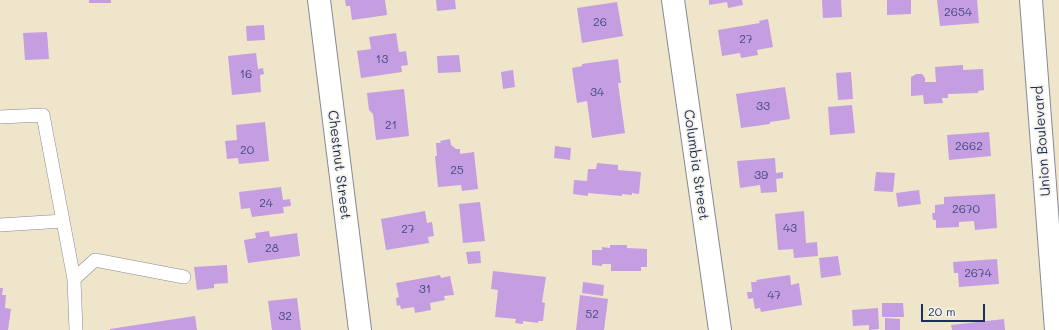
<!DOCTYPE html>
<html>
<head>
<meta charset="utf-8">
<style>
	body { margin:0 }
	#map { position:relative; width:1059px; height:330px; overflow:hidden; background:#efe5ca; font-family:Mali,sans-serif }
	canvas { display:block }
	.scale { position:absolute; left:921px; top:304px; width:64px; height:18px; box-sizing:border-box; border:2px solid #1b2f5e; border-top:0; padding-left:5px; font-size:12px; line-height:14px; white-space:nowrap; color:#1b2f5e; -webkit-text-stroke:3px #f7f3e8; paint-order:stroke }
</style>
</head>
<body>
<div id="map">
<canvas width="1059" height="330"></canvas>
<div class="scale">20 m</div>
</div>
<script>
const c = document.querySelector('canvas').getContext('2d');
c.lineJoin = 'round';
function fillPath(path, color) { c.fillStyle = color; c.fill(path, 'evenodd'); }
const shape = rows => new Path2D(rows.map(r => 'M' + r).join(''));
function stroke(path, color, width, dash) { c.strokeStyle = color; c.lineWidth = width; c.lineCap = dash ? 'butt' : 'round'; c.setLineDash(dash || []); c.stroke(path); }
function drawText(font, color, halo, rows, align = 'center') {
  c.font = font + ' Mali,sans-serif'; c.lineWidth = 3.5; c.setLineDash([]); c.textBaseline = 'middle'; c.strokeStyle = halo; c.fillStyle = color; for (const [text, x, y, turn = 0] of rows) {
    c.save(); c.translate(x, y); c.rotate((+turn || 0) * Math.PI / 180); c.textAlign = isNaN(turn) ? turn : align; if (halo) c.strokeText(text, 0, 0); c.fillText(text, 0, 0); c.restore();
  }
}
const building = shape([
	[89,0,111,0,111,3,89,3],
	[345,0,385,0,387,15,352,20,350,6,346,6],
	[436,0,455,0,456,9,437,11],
	[709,0,742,0,743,5,728,8,727,2,709,5],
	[822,0,841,0,842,17,823,18],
	[887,0,911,0,911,14,887,15],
	[937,0,977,0,979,23,940,26],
	[617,2,623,36,582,43,577,8],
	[768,19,773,47,757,50,758,55,741,58,740,53,722,56,718,30,760,23,759,21],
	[264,25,265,40,247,41,246,26],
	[47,32,49,59,25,60,23,33],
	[396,33,399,52,406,51,408,65,401,66,402,72,361,78,357,51,371,49,369,37],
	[256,53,258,69,263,68,264,74,260,75,261,92,232,95,228,56],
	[459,55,461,72,438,73,437,56],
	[618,59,621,83,618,83,625,133,592,138,587,101,577,103,572,68,582,66,582,64],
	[963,65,963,70,983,69,984,90,978,91,978,93,948,94,948,98,942,98,943,103,924,104,923,95,911,96,911,77,916,74,922,74,925,78,925,82,936,82,935,67],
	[513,70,515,87,503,89,501,72],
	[851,72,853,99,838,100,836,73],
	[785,87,790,119,770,122,770,124,741,128,736,94],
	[404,89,409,136,376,140,373,114,369,110,367,93],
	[852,105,855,133,830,135,828,107],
	[265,122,269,161,239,164,238,158,227,159,225,141,237,140,236,125],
	[989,132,991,156,949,160,947,135],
	[450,139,451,145,456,149,460,149,460,154,474,152,478,189,462,191,461,185,438,187,435,156,437,156,436,143,441,143,440,141],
	[555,146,571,148,570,160,554,158],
	[775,158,776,173,783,172,783,178,776,179,777,192,761,193,760,185,740,188,737,161],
	[597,163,618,165,618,170,641,172,639,194,632,193,632,195,622,194,622,196,588,193,588,196,573,194,574,180,587,181,588,169,596,169],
	[876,172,895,173,893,192,874,191],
	[281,187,283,200,290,199,291,206,283,207,284,213,252,217,250,208,241,209,239,192],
	[919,190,921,204,898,207,896,193],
	[995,194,997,228,975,230,974,221,959,222,959,227,936,228,936,220,933,220,932,213,935,213,935,205,944,204,944,197],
	[480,202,485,241,463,243,459,204],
	[425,211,427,223,432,222,434,236,428,237,429,243,386,250,381,219],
	[804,211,806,243,817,242,818,256,794,258,793,249,778,250,775,214],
	[269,231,270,237,297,233,300,256,248,263,244,240,256,238,255,233],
	[610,245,627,245,627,248,647,249,647,267,641,267,641,271,611,271,611,264,602,264,602,266,592,265,592,250,602,250,602,247,610,248],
	[480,251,481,263,468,264,466,252],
	[838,256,841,275,821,278,819,258],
	[997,259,999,284,959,287,958,273,954,273,953,262],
	[227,265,228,283,214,284,214,288,197,290,194,267],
	[493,271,546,277,542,302,545,303,543,321,538,321,538,323,523,321,523,324,515,323,516,319,495,317,498,290,491,289],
	[440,275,441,278,450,276,454,295,444,296,445,300,430,303,431,310,415,313,414,307,401,309,400,305,397,306,396,298,399,297,396,283],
	[790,275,791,285,799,283,802,305,761,312,760,308,755,309,753,298,748,299,747,292,752,292,751,282,757,282,756,280],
	[583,282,604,285,603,296,582,293],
	[0,288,3,288,2,295,6,295,5,308,11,309,8,330,0,330],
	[580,295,608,299,604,330,576,330],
	[297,298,301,330,272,330,268,301],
	[882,303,903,303,904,317,882,317],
	[878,308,879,329,869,330,869,325,853,326,852,310],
	[195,316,197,330,110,330,110,329],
	[885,318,900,319,900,330,885,330],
	[1004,319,1005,330,952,330,951,325]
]);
const lane = shape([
	[0,117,43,115,74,279],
	[0,225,63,221],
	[76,330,74,279,95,260,184,277]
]);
const street = shape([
	[319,0,360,330],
	[673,0,720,330]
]);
const secondary = shape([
	[1031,0,1056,330]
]);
const numberNames = [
	["2654",958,12],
	["26",600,22],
	["27",746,39],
	["13",382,59],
	["16",246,74],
	["34",597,92],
	["33",763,106],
	["21",391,125],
	["2662",969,146],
	["20",247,150],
	["25",457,170],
	["39",761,175],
	["24",266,203],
	["2670",966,209],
	["43",790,228],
	["27",408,229],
	["28",272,248],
	["2674",978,273],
	["31",425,289],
	["47",774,295],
	["52",592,314],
	["32",285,316]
];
const streetNames = [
	["Union Boulevard",1042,141,-94],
	["Chestnut Street",339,165,83],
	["Columbia Street",696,165,82]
];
fillPath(building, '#c49ee1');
stroke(lane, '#858a94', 14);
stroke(street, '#858a94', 24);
stroke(secondary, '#858a94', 24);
stroke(lane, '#fff', 13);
stroke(street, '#fff', 22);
stroke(secondary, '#fff', 22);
drawText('12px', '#454b7f', null, numberNames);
drawText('14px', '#1b2f5e', '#f7f3e8', streetNames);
</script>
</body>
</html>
